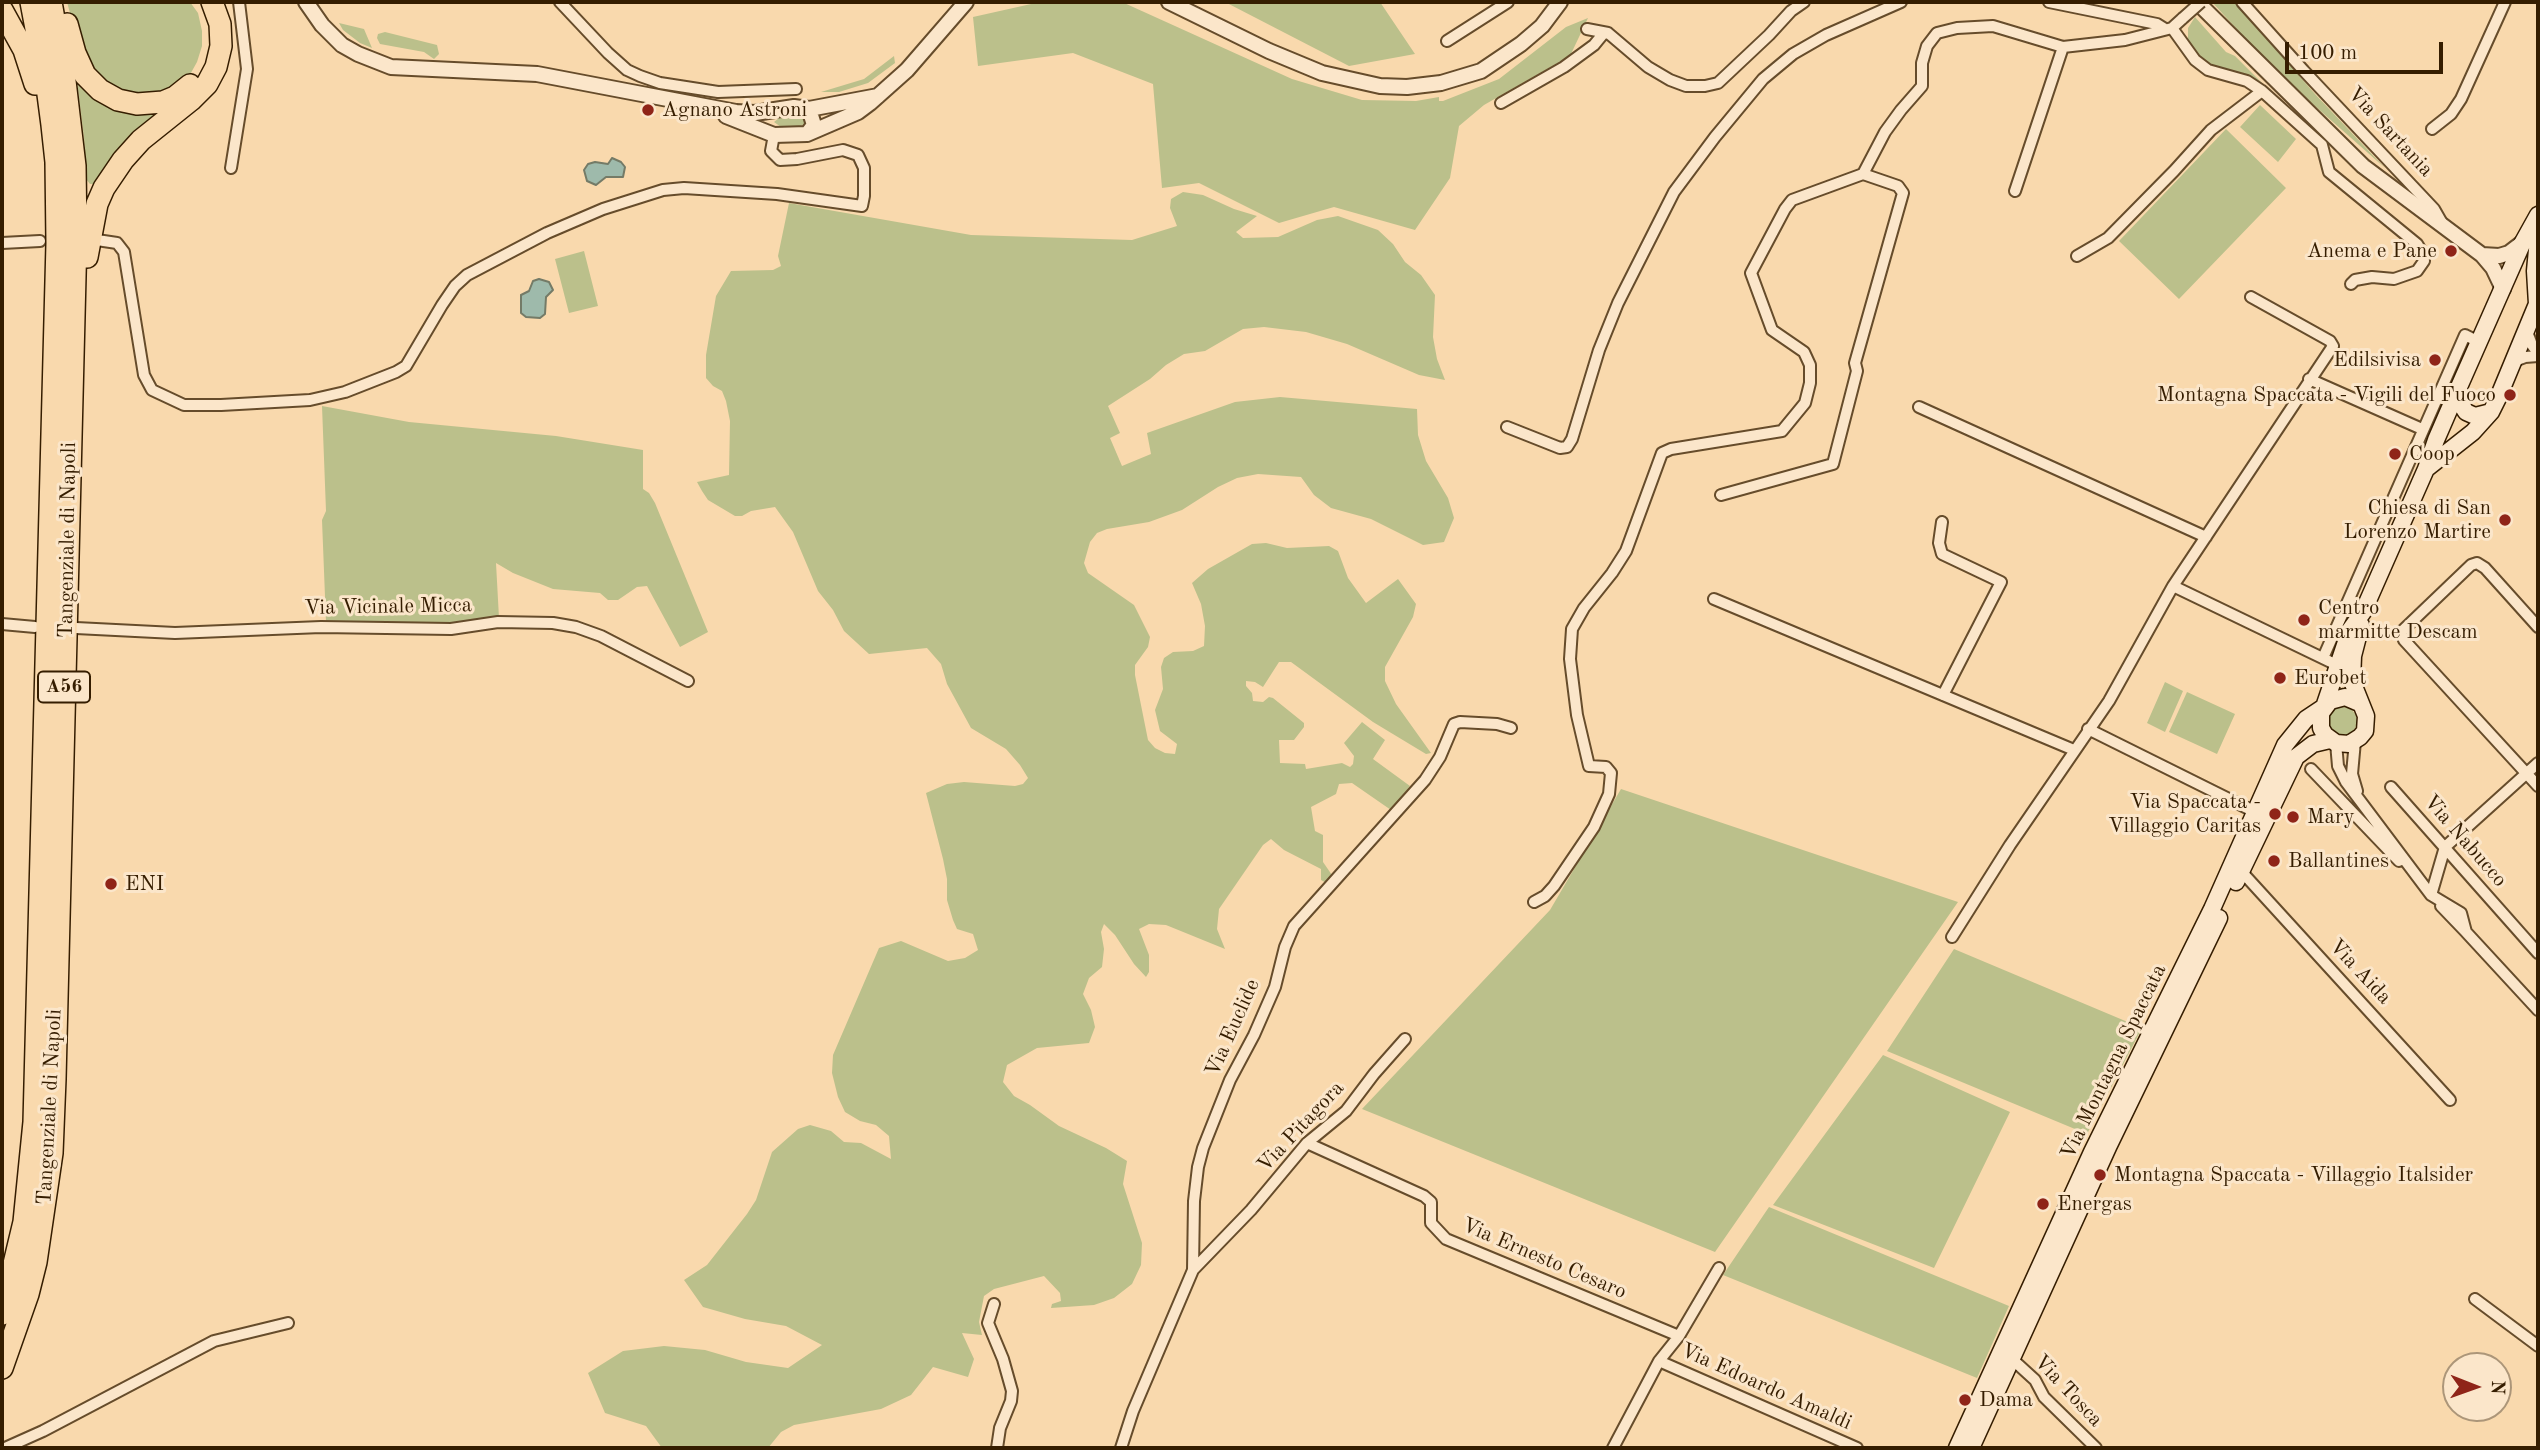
<!DOCTYPE html>
<html>
<head>
<meta charset="utf-8">
<style>
	body { margin:0 }
	#map { position:relative; width:2540px; height:1450px; overflow:hidden; background:#f9d9ad; font-family:"Old Standard TT",serif }
	canvas { display:block }
	.frame { position:absolute; inset:0; border:4px solid #351d00; pointer-events:none }
	.north { position:absolute; left:2442px; top:1352px; width:70px; height:70px; box-sizing:border-box; background:#fbe6ca; border:2px solid #ac9679; border-radius:50%; rotate:91deg; font-size:19px; font-weight:700; line-height:28px; text-align:center; color:#351d00 }
	.north::after { content:''; display:block; margin:auto; width:24px; height:32px; background:#8f2418; clip-path:polygon(50% 0,100% 100%,50% 72%,0 100%) }
	.scale { position:absolute; left:2285px; top:42px; width:158px; height:32px; box-sizing:border-box; border:4px solid #351d00; border-top:0; padding-left:9px; font-size:21px; line-height:24px; white-space:nowrap; color:#351d00; -webkit-text-stroke:5px #fbe6ca; paint-order:stroke }
</style>
</head>
<body>
<div id="map">
<canvas width="2540" height="1450"></canvas>
<div class="frame"></div>
<div class="north">N</div>
<div class="scale">100 m</div>
</div>
<script>
const c = document.querySelector('canvas').getContext('2d');
c.lineJoin = 'round';
function fillPath(path, color) { c.fillStyle = color; c.fill(path, 'evenodd'); }
const shape = rows => new Path2D(rows.map(r => 'M' + r).join(''));
function stroke(path, color, width, dash) { c.strokeStyle = color; c.lineWidth = width; c.lineCap = dash ? 'butt' : 'round'; c.setLineDash(dash || []); c.stroke(path); }
function drawText(font, color, halo, rows, align = 'center') {
  c.font = font + ' "Old Standard TT",serif'; c.lineWidth = 6; c.setLineDash([]); c.textBaseline = 'middle'; c.strokeStyle = halo; c.fillStyle = color; for (const [text, x, y, turn = 0] of rows) {
    c.save(); c.translate(x, y); c.rotate((+turn || 0) * Math.PI / 180); c.textAlign = isNaN(turn) ? turn : align; if (halo) c.strokeText(text, 0, 0); c.fillText(text, 0, 0); c.restore();
  }
}
const green = shape([
	[67,2,190,2,198,13,202,31,202,46,197,62,187,80,172,92,119,95,83,62],
	[1040,2,1122,2,1292,79,1362,100,1416,101,1439,97,1439,101,1443,101,1499,79,1566,27,1588,18,1570,56,1484,105,1459,126,1450,178,1415,230,1334,207,1279,223,1199,183,1162,188,1153,84,1073,53,978,66,973,17],
	[1225,2,1380,2,1415,54,1349,66],
	[2212,2,2235,2,2315,94,2385,168,2273,69],
	[2195,17,2226,52,2235,56,2265,86,2245,74,2212,66,2193,51,2188,39,2188,28],
	[339,23,364,29,372,48,360,43,343,30],
	[385,32,437,45,439,54,434,59,424,52,380,44,377,38,378,34],
	[894,56,895,63,868,83,839,92,821,92,864,79],
	[76,74,84,83,170,107,98,184,90,184,86,179,84,138],
	[2260,105,2296,139,2278,162,2240,127],
	[799,113,805,120,804,124,796,129,781,127,774,122,783,115],
	[2226,129,2286,188,2179,299,2119,241],
	[1183,192,1203,195,1234,209,1257,216,1236,232,1243,238,1278,237,1317,220,1338,216,1378,230,1393,244,1405,262,1421,275,1435,295,1433,337,1437,359,1445,380,1419,375,1347,344,1306,332,1264,327,1243,329,1205,351,1184,354,1166,365,1150,379,1108,406,1120,433,1110,438,1122,466,1151,454,1147,433,1235,402,1280,397,1417,409,1418,435,1426,461,1448,498,1454,518,1444,542,1423,545,1371,519,1331,508,1314,495,1301,477,1258,474,1237,478,1218,487,1182,510,1149,522,1107,529,1097,533,1090,542,1084,563,1088,573,1134,605,1150,637,1148,647,1135,665,1135,675,1148,740,1155,748,1165,753,1175,754,1177,744,1160,731,1155,710,1163,689,1161,667,1164,658,1173,652,1193,651,1204,646,1205,626,1201,604,1192,583,1208,569,1252,544,1266,543,1287,548,1329,546,1338,551,1348,578,1366,603,1398,579,1416,604,1413,617,1385,667,1385,681,1396,704,1431,753,1426,754,1373,722,1291,662,1279,662,1263,687,1255,682,1246,681,1246,686,1252,693,1253,701,1263,702,1269,697,1273,698,1304,723,1304,727,1294,740,1279,740,1280,763,1305,764,1306,769,1342,763,1350,767,1353,764,1354,756,1344,743,1362,722,1385,740,1373,759,1410,786,1391,810,1352,783,1339,784,1336,794,1311,807,1315,831,1323,835,1323,862,1334,878,1328,884,1321,880,1321,869,1284,850,1271,839,1263,845,1219,909,1217,929,1225,949,1166,925,1149,924,1139,929,1149,955,1149,972,1146,977,1134,964,1115,935,1104,924,1101,932,1104,949,1102,967,1089,978,1083,994,1091,1010,1095,1027,1089,1043,1037,1048,1007,1065,1003,1082,1014,1096,1030,1105,1059,1126,1106,1148,1127,1161,1123,1184,1142,1243,1141,1265,1132,1284,1114,1298,1094,1305,1051,1308,1052,1304,1061,1301,1060,1293,1044,1276,994,1289,984,1296,979,1322,982,1335,962,1333,974,1359,968,1377,933,1367,911,1395,881,1409,794,1425,781,1432,768,1448,662,1448,646,1426,605,1413,588,1373,623,1351,664,1346,705,1350,746,1362,788,1368,822,1345,786,1326,745,1319,703,1307,684,1280,707,1265,747,1214,756,1200,772,1152,798,1129,810,1125,831,1131,844,1142,861,1143,891,1159,889,1136,876,1125,860,1121,845,1112,838,1097,832,1073,833,1055,879,948,901,941,948,961,965,958,978,950,973,934,957,929,953,920,947,900,947,879,943,859,926,793,947,784,964,782,1015,786,1023,784,1028,778,1020,765,1006,749,971,728,947,684,941,664,927,648,869,654,844,631,833,610,818,591,793,532,775,507,751,511,742,516,735,516,708,500,702,491,697,482,729,475,730,421,726,401,722,391,713,386,706,378,706,355,716,296,731,271,773,270,781,266,778,256,789,203,971,235,1132,240,1177,226,1170,208,1171,199],
	[584,251,598,306,569,313,555,259],
	[322,406,409,422,556,436,643,450,643,489,649,493,655,503,708,632,680,647,647,586,637,587,618,600,608,600,600,593,553,589,513,573,496,563,499,618,451,625,326,622,322,520,326,511],
	[2165,682,2183,691,2165,732,2147,723],
	[2187,692,2235,714,2217,754,2169,732],
	'2329 721a14 14 0 1 1 28 0a14 14 0 1 1-28 0Z',
	[1621,789,1958,902,1715,1252,1362,1109,1550,910],
	[1954,949,2142,1028,2087,1134,1887,1051],
	[1883,1055,2010,1112,1934,1268,1773,1205],
	[1769,1207,2009,1306,1977,1378,1723,1275]
]);
const water = shape([
	[612,158,621,162,625,167,623,177,606,177,596,185,587,181,584,170,588,164,595,162,608,164,612,158],
	[539,279,549,282,553,290,546,297,545,314,540,318,526,317,521,313,521,295,529,291,533,281,539,279]
]);
const minor = shape([
	[560,2,608,53,627,70,640,76,660,83,718,92,796,89],
	[2049,2,2157,24,2165,29],
	[2242,2,2304,71,2434,209,2442,223],
	[2172,28,2195,60,2208,70,2247,81,2262,91,2322,145,2329,172,2417,244,2422,252,2424,261,2417,271,2394,279,2372,277,2355,280,2351,284],
	[1587,29,1608,33],
	[1447,41,1508,2],
	[1501,103,1564,67,1594,45,1603,34,1608,33,1648,67,1670,80,1686,86,1705,86,1718,83,1769,35,1791,11,1804,2],
	[2432,129,2451,114,2461,99,2505,2],
	[231,168,247,69,239,2],
	[2015,191,2063,47,2125,40,2172,28,2183,18],
	[97,240,117,243,124,252,144,375,152,390,184,405,221,405,310,400,345,392,396,372,406,366,442,305,455,286,467,275,547,233,603,209,663,190,684,188,777,194,862,206,864,196,864,168,858,155,843,150,797,159,780,160,771,151,774,135],
	[2,243,40,241],
	[2077,256,2108,238,2174,171,2211,130,2262,91],
	[2526,329,2532,345,2538,353],
	[2512,362,2525,357,2538,356],
	[2309,379,2422,429],
	[1919,407,2206,537],
	[1507,427,1560,448,1567,447,1572,439,1599,350,1618,303,1674,192,1715,137,1763,79,1793,54,1826,35,1901,2],
	[1721,495,1833,464,1857,371,1855,363,1903,193,1898,186,1863,174],
	[1942,522,1939,543,1942,554,2001,582,1943,695],
	[2173,586,2333,346,2330,341,2251,297],
	[1714,599,2074,750],
	[2,624,35,627],
	[2538,627,2485,568,2477,563,2471,565,2401,632,2404,640,2538,786],
	[76,628,175,633,321,627,451,629,498,622,553,623,576,627,601,636,688,681],
	[2323,658,2465,335,2479,342],
	[2088,729,2255,812],
	[2355,741,2352,774,2357,791],
	[2336,743,2338,766,2346,782,2431,895,2461,913,2466,932,2538,1010],
	[2311,769,2399,861],
	[2391,787,2538,953],
	[2241,871,2450,1100],
	[2431,895,2445,847,2538,763],
	[1534,902,1545,896,1554,886,1594,827,1609,794,1611,773,1606,767,1589,766,1577,715,1570,659,1572,629,1584,608,1612,573,1626,551,1662,453,1671,449,1782,431,1805,403,1810,383,1810,365,1804,352,1772,330,1751,273,1785,209,1792,200,1863,174,1885,132,1901,110,1922,86,1922,63,1927,46,1937,33,1957,28,1993,26,2063,47],
	[2441,906,2466,932],
	[1952,937,2010,845,2109,701,2173,586,2337,665],
	[1307,1143,1424,1196,1431,1202,1431,1223,1446,1239,1679,1336],
	[1193,1270,1251,1210,1307,1143,1346,1111,1374,1074,1405,1039],
	[2475,1299,2538,1346],
	[994,1304,988,1323,1003,1359,1012,1391,1011,1401,1000,1428,997,1448],
	[2012,1359,2035,1380,2044,1397,2096,1448],
	[1659,1361,1857,1448],
	[5,1448,43,1431,214,1341,288,1323],
	[1121,1448,1133,1411,1193,1270,1194,1201,1198,1167,1203,1148,1230,1080,1254,1035,1275,987,1285,947,1294,926,1425,780,1440,757,1454,724,1460,722,1497,724,1511,728],
	[1613,1448,1659,1361,1679,1336,1719,1268]
]);
const tertiary = shape([
	[306,2,322,25,342,45,358,54,391,67,537,74,736,112,755,113,794,107,809,109,878,96],
	[1169,2,1269,51,1322,73,1380,86,1407,87,1441,83,1481,71,1521,44,1542,26,1560,2],
	[2197,2,2363,166,2482,255,2493,268,2503,289],
	[726,116,774,135,807,134,814,125,809,109],
	[807,134,858,112,870,103,907,70,966,2],
	[2482,255,2499,256,2509,253,2522,243]
]);
const secondary = shape([
	[2459,387,2459,401,2466,412,2475,416,2491,412],
	[2426,469,2473,432,2491,412,2498,398,2537,304,2535,271,2538,239],
	[2359,703,2345,697,2330,701,2321,713,2321,728,2325,735,2336,743,2349,744,2360,737,2365,731,2366,716,2352,681,2353,656,2361,625],
	[2236,882,2296,757,2313,744,2330,740],
	[1957,1448,2092,1152,2212,909,2285,745,2306,719,2324,707,2350,630,2363,612,2426,469,2436,440,2459,387,2523,242,2538,215],
	[1971,1448,2109,1145,2219,918]
]);
const motorway = shape([
	[2,10,24,50,35,84],
	[67,24,75,53,85,75,100,90,118,100,137,104,163,102,175,97,190,85],
	[87,257,97,204,104,188,123,160,141,140,191,100,207,84,216,67,221,46,220,24,212,2],
	[2,1314,24,1222,34,1122,57,243,56,162,52,125,47,87,31,2],
	[2,1368,28,1294,36,1262,52,1153,55,1079,76,236,75,166,65,81,51,2]
]);
const minorBridge = shape([
	[2183,18,2201,2]
]);
const markers = [
	[648,110,7,"#8f2418"],
	[2451,251,7,"#8f2418"],
	[2435,360,7,"#8f2418"],
	[2510,395,7,"#8f2418"],
	[2395,454,7,"#8f2418"],
	[2505,520,7,"#8f2418"],
	[2304,620,7,"#8f2418"],
	[2280,678,7,"#8f2418"],
	[2275,814,7,"#8f2418"],
	[2293,817,7,"#8f2418"],
	[2274,861,7,"#8f2418"],
	[111,884,7,"#8f2418"],
	[2100,1175,7,"#8f2418"],
	[2043,1204,7,"#8f2418"],
	[1965,1400,7,"#8f2418"]
];
const shields = [
	[64,687,52]
];
const shieldNames = [
	["A56",64,687]
];
const poiNames = [
	["Agnano Astroni",662,110],
	["Anema e Pane",2437,251,"right"],
	["Edilsivisa",2421,360,"right"],
	["Montagna Spaccata - Vigili del Fuoco",2496,395,"right"],
	["Coop",2409,454],
	["Chiesa di San",2491,508,"right"],
	["Lorenzo Martire",2491,532,"right"],
	["Centro",2318,608],
	["marmitte Descam",2318,632],
	["Eurobet",2294,678],
	["Via Spaccata -",2261,802,"right"],
	["Villaggio Caritas",2261,826,"right"],
	["Mary",2307,817],
	["Ballantines",2288,861],
	["ENI",125,884],
	["Montagna Spaccata - Villaggio Italsider",2114,1175],
	["Energas",2057,1204],
	["Dama",1979,1400]
];
const streetNames = [
	["Via Sartania",2390,132,47],
	["Tangenziale di Napoli",68,540,-89],
	["Via Vicinale Micca",388,607,-1],
	["Via Nabucco",2465,841,49],
	["Via Aida",2360,972,47],
	["Via Euclide",1233,1028,-66],
	["Via Montagna Spaccata",2114,1062,-64],
	["Tangenziale di Napoli",50,1107,-87],
	["Via Pitagora",1301,1127,-47],
	["Via Ernesto Cesaro",1544,1259,23],
	["Via Edoardo Amaldi",1766,1387,24],
	["Via Tosca",2068,1391,47]
];
fillPath(green, '#bbc08b');
fillPath(water, '#9ebaab');
stroke(water, '#747b67', 2);
stroke(minor, '#664c2b', 14);
stroke(tertiary, '#664c2b', 18);
stroke(secondary, '#351d00', 19);
stroke(motorway, '#351d00', 24);
stroke(minor, '#fbe6ca', 10);
stroke(tertiary, '#fbe6ca', 14);
stroke(secondary, '#fbe6ca', 16);
stroke(motorway, '#f9d9ad', 21);
stroke(minorBridge, '#664c2b', 14, []);
stroke(minorBridge, '#fbe6ca', 10);
for (const [x, y, r, color] of markers) { const dot = new Path2D(); dot.arc(x, y, r, 0, 2 * Math.PI); c.fillStyle = color; c.fill(dot); stroke(dot, '#fbe6ca', 2.5); }
for (const [x, y, w] of shields) { const box = new Path2D(); box.roundRect(x - w / 2, y - 15.5, w, 31, 5); c.fillStyle = '#fbe6ca'; c.fill(box); stroke(box, '#351d00', 2); }
drawText('bold 19px', '#351d00', null, shieldNames);
drawText('21px', '#351d00', '#fbe6ca', poiNames, 'left');
drawText('21px', '#351d00', '#fbe6ca', streetNames);
</script>
</body>
</html>
